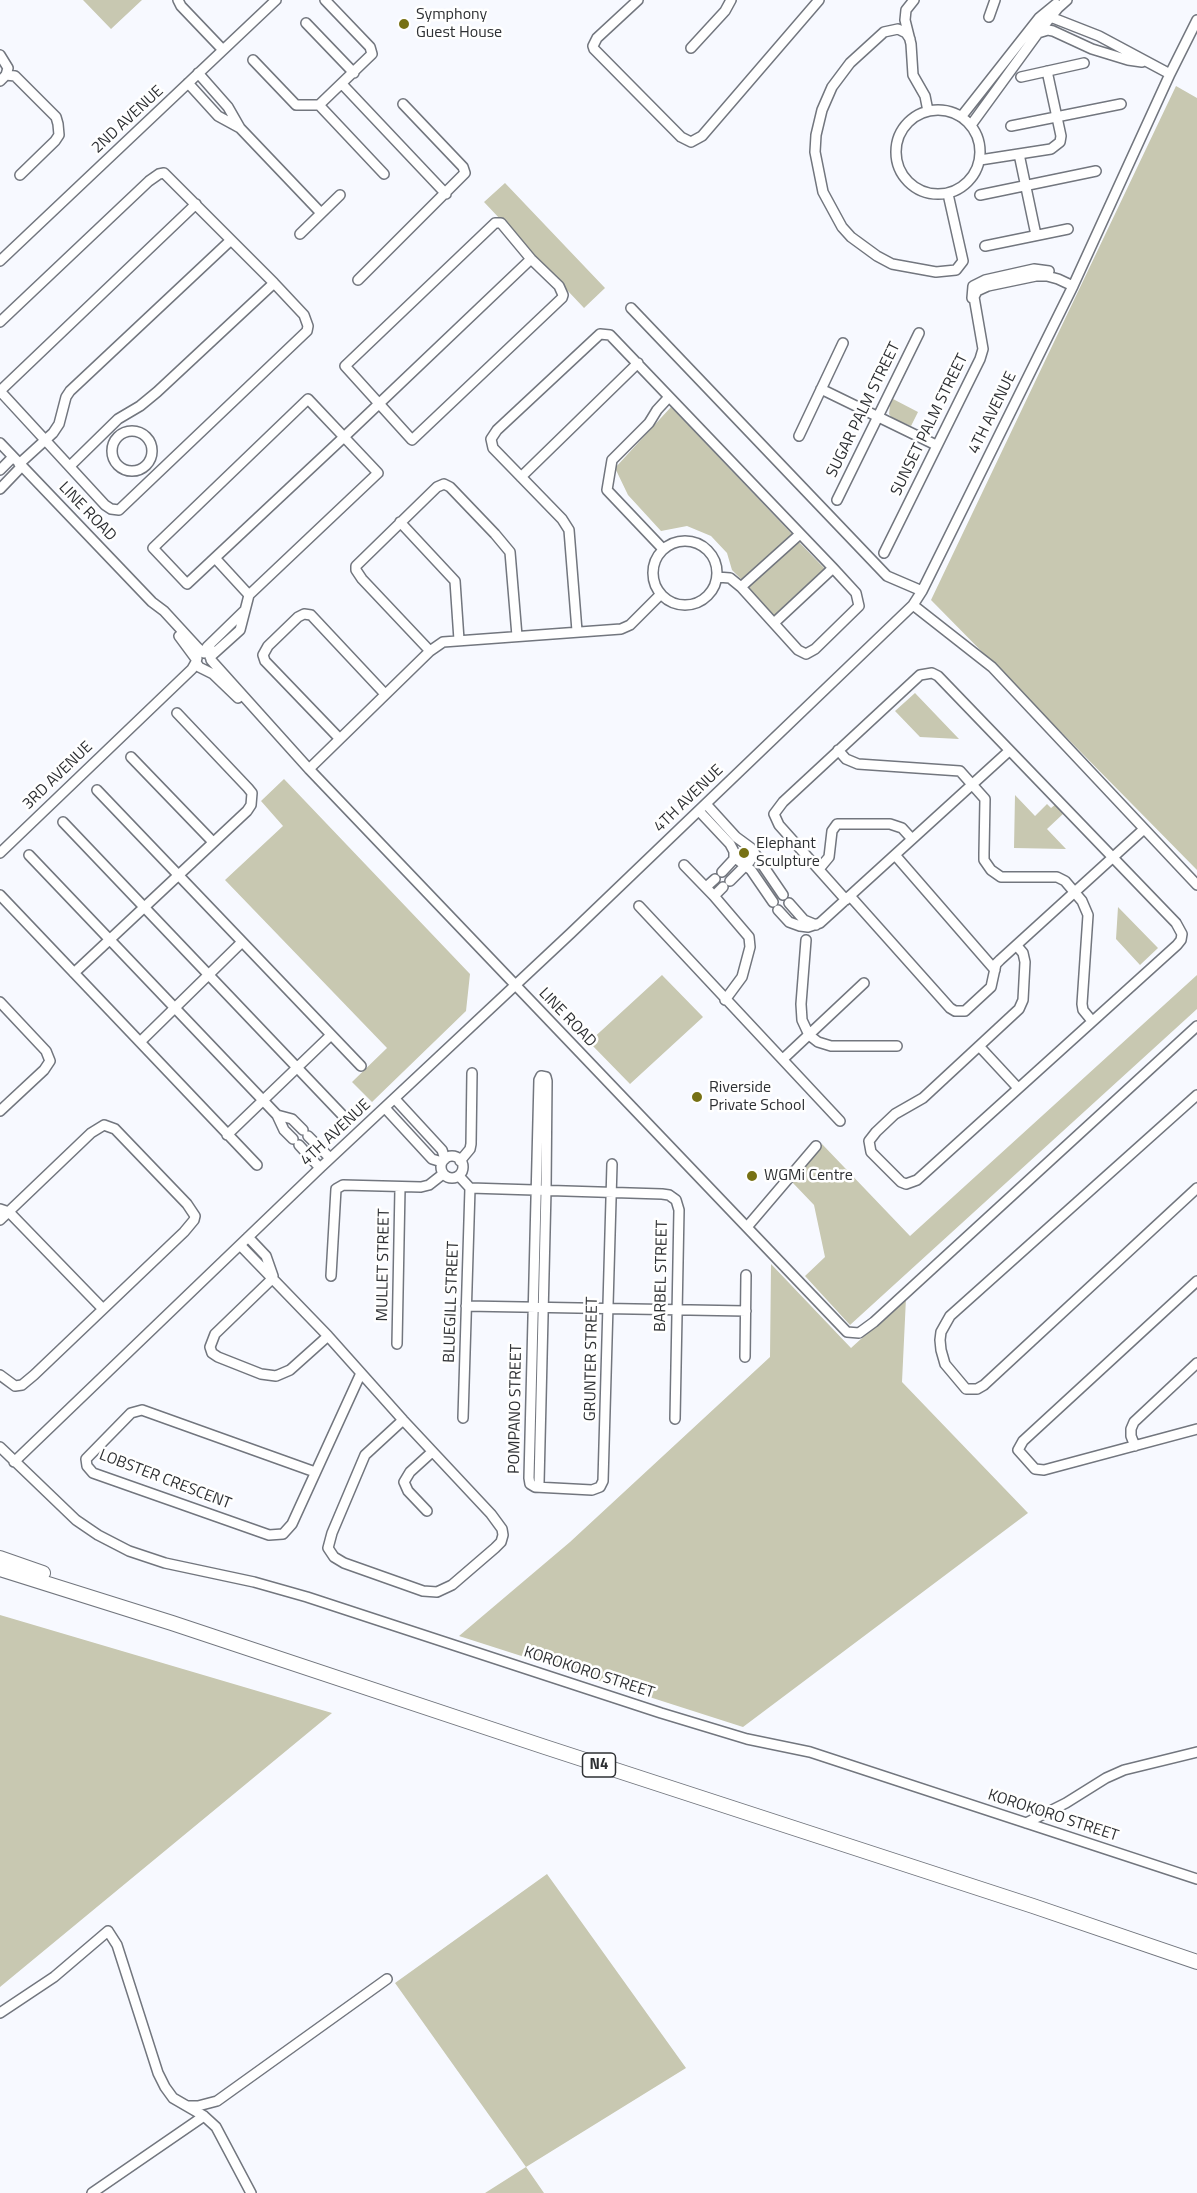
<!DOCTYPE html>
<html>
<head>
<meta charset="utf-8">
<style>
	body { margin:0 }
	canvas { display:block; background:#f7f9ff }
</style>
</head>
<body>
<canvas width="1197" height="2193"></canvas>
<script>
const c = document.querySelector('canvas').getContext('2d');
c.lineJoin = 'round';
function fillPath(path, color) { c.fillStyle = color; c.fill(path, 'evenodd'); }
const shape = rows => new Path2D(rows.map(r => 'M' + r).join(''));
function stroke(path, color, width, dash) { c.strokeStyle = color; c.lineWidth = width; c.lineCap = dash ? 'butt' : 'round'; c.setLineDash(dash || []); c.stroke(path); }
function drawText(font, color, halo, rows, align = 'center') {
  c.font = font + ' "Titillium Web",sans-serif'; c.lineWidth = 5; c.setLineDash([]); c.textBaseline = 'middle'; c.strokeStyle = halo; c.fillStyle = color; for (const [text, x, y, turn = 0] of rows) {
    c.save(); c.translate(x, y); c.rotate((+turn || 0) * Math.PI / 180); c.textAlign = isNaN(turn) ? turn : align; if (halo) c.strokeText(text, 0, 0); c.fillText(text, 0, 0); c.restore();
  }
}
const green = shape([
	[83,0,142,0,111,29],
	[1176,86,1197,98,1197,870,931,600],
	[505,183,605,288,584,308,484,202],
	[893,399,918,412,911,426,892,418,889,414,890,405],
	[671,407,792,534,742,580,732,570,727,553,711,536,687,526,661,531,628,495,615,468],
	[798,541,825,569,774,616,748,587],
	[915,693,959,739,920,737,895,711],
	[284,779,470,974,466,1011,372,1102,352,1082,387,1048,225,880,283,826,261,801],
	[1015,795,1035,816,1047,804,1051,808,1056,804,1064,813,1047,829,1066,849,1014,848],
	[1118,907,1158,948,1140,965,1116,939],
	[662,975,703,1017,630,1084,589,1042],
	[1197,975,1197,1009,850,1325,805,1276,825,1257,814,1205,792,1182,822,1144,910,1236],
	[771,1264,851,1348,906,1298,902,1382,1028,1513,743,1727,459,1636,570,1542,770,1357],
	[0,1615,332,1713,0,1987],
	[547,1874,686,2068,526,2167,544,2193,485,2193,526,2167,395,1983]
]);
const minor = shape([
	[178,0,181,6,223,50],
	[638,0,597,38,593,46,594,49,681,137,691,142,702,136,819,0],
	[914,0,906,10,905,20,911,44,913,75,925,96,928,111],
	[1048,16,1099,36,1170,74],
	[989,17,995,0],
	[306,23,354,73],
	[1038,33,1048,30,1053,31,1092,49,1128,60,1142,62],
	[910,39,906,33,898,29,884,32,850,63,832,87,822,110,816,135,815,152,823,192,842,227,851,237,877,256,892,264,936,272,956,270,963,261,948,194],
	[691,48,725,11,731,0],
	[0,55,8,68,6,75],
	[253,60,296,105,319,105,372,54,370,47,325,0],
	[198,73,228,107,240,128,321,213],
	[1021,77,1084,63],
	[0,81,6,75,15,76,56,117,58,124,59,135,55,141,20,175],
	[188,83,218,116,240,128],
	[342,84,446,194],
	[319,105,384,174],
	'896 152a42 42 0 1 1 84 0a42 42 0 1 1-84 0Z',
	[961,117,1039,18,1056,4],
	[971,125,1038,33,1058,8,1067,0],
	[1011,126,1121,104],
	[1019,154,1036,235],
	[980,160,1051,149,1060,142,1061,136,1047,71],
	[980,195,1096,171],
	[495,223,501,223,531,259,559,286,563,295,562,298,412,440,345,366,495,223],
	[300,234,340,195],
	[985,246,1068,229],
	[0,261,276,0],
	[358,280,465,173,463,167,403,104],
	[972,298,973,286,985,280,1034,269,1049,271],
	[631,308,887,576,922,591],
	[0,322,149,181,159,174,164,173,274,283,304,315,308,326,307,331,119,510,111,509,105,505,0,391],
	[821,389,936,445],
	[0,391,196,204],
	'112 451a20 20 0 1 1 40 0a20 20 0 1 1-40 0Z',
	[799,436,843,343],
	[0,443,152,602,164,611,198,648,204,653,210,646],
	[19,464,53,433,59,424,66,397,70,391,231,240],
	[70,466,118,419,140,406,157,392,274,283],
	[0,470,13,457],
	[521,477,638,363],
	[0,489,22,466],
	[837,500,919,333],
	[400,522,455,581,459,640],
	'653 573a32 32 0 1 1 64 0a32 32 0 1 1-64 0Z',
	[663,549,607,490,612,460,649,423,657,410,669,397],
	[884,553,980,359,983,349,974,297,977,291,988,286,1036,276,1047,276,1058,279,1073,286],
	[215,558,249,595],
	[717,577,730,578,741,587,800,534],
	[913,605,992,667,1197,885],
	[774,623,833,568],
	[577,631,569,530,562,519,493,448,491,439,497,430,600,334,610,335,833,568,856,593,859,606,815,649,806,654,798,650,741,587],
	[179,636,196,659],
	[207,647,244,611],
	[430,651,362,579,356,570,356,566,437,487,444,484,450,487,495,534,510,552,517,636],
	[210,657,240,630,249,595,378,473,344,437,308,399,153,548,187,584,344,437,531,259],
	[197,658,196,662,199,667,213,674,238,698],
	[211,660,309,769,847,1332,859,1333,874,1322,1197,1026],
	[339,738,265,661,263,655,268,646,298,617,304,614,311,615,385,694],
	[838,750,846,759,858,764,960,771,985,799,984,853,984,860,991,870,1001,877,1057,877,1065,881,1082,901,1088,915,1082,1004,1083,1010,1092,1021],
	[131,757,213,842],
	[309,769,430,651,443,642,621,629,630,625,661,594],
	[97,790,361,1066],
	[706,804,736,837,751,848,783,895],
	[699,811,730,844,739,861,751,870,773,902],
	[63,822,348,1121],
	[0,853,192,669,196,662],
	[29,855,277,1115,284,1130,293,1139],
	[895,855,995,970],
	[684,865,714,896,749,937,750,947,742,977,725,1000],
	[819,869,829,857,832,831,837,824,890,824,902,828,912,839],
	[722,872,734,859,734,852],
	[730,881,750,861,753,855,751,848],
	[706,887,715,879],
	[0,895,257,1165],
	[714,896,723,887],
	[850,896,950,1008,955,1011,965,1011,991,987,996,964,1000,960,1144,829],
	[846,900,779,825,774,814,783,802,920,675,932,673,938,676,1176,923,1182,934,1181,940,1177,945,917,1180,906,1184,901,1182,871,1152,869,1141,876,1132,895,1114,923,1098,1019,1009,1023,1000,1025,962,1023,953,1017,946],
	[789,903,804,920,816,925],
	[639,906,840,1121],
	[778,910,789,922,800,926,808,927,820,923,1009,751],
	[806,940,801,1004,802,1020,809,1035,818,1042,831,1046,897,1046],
	[74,973,247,811,251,805,252,793,248,788,177,713],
	[0,1002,46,1051,50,1061,44,1070,0,1111],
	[140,1042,242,942],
	[979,1046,1018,1088],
	[783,1059,864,983],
	[541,1076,546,1077,547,1081,546,1190,539,1483,535,1487,530,1484,529,1478,539,1080,541,1076],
	[1197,1095,950,1316,941,1332,940,1340,941,1350,945,1364,966,1389,977,1389,984,1385,1197,1188],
	[395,1099,442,1150,445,1159],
	[385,1108,432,1159,442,1162],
	[277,1115,292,1119,303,1130],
	[227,1135,331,1035],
	[308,1136,330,1158],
	[299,1145,320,1168],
	'441 1167a11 11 0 1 1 22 0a11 11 0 1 1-22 0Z',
	[460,1161,470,1149,471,1144,472,1073],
	[459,1176,470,1188,662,1194,669,1195,676,1200,679,1210,675,1419],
	[0,1209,9,1212,103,1309],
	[0,1220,91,1133,104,1125,115,1129,187,1204,195,1216,194,1220,184,1232,34,1375,22,1385,15,1386,0,1375],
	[747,1227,816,1146],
	[248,1237,266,1256,273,1276],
	[240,1245,328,1336,403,1420,491,1514,502,1529,503,1535,501,1542,495,1548,452,1585,437,1592,423,1591,344,1563,334,1557,328,1548,332,1533,365,1455,403,1420],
	[331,1276,336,1189,343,1185,421,1187,429,1185,443,1174],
	[273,1278,215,1334,210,1347,212,1353,218,1357,261,1374,276,1376,290,1370,328,1336],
	[1197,1281,1023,1441,1018,1450,1035,1469,1044,1470,1197,1429],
	[466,1306,746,1311],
	[397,1344,400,1188],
	[745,1357,746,1275],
	[463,1418,470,1188],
	[1135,1446,1131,1436,1131,1429,1134,1422,1197,1363],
	[0,1447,76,1520,98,1535,129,1551,165,1563,254,1582,307,1597,661,1713,747,1739,810,1752,1197,1879],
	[14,1462,320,1168,571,933,913,605,922,591,1073,286,1170,74,1197,20],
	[315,1472,142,1410,131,1413,86,1459,87,1466,93,1473,269,1535,283,1534,292,1524,361,1373],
	[535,1487,592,1490,600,1487,603,1481,612,1164],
	[427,1511,408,1491,404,1482,410,1472,432,1452],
	[1026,1823,1066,1803,1106,1778,1124,1770,1197,1752],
	[0,2013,54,1977,108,1931,117,1945,158,2073,165,2087,173,2098,204,2116,216,2127,251,2193],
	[189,2106,198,2106,217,2101,387,1979],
	[92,2193,204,2116]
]);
const highway = shape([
	[0,1558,43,1573],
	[0,1569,172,1623,545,1747,1033,1906,1197,1962]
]);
const markers = [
	[404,24,6,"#777114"],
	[744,853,6,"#777114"],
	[697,1097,6,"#777114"],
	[752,1176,6,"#777114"]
];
const shields = [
	[599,1765,33]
];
const shieldNames = [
	["N4",599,1765]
];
const poiNames = [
	["Symphony",416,15],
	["Guest House",416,33],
	["Elephant",756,844],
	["Sculpture",756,862],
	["Riverside",709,1088],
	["Private School",709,1106],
	["WGMi Centre",764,1176]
];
const streetNames = [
	["2ND AVENUE",128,120,-43],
	["SUGAR PALM STREET",864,410,-64],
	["4TH AVENUE",993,413,-64],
	["SUNSET PALM STREET",930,425,-64],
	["LINE ROAD",87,512,46],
	["3RD AVENUE",58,776,-44],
	["4TH AVENUE",689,799,-44],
	["LINE ROAD",567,1018,46],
	["4TH AVENUE",336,1133,-43],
	["MULLET STREET",384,1265,-89],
	["BARBEL STREET",662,1276,-89],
	["BLUEGILL STREET",452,1302,-88],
	["GRUNTER STREET",592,1359,-89],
	["POMPANO STREET",516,1409,-89],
	["LOBSTER CRESCENT",165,1480,21],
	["KOROKORO STREET",589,1673,18],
	["KOROKORO STREET",1053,1816,18]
];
fillPath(green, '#c8c8b1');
stroke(minor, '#72767e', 12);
stroke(highway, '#72767e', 16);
stroke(minor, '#fff', 9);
stroke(highway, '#fff', 14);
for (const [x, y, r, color] of markers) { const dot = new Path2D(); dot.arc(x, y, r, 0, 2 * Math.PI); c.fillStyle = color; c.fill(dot); stroke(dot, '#fff', 2); }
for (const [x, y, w] of shields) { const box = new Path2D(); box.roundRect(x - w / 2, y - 12, w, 24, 4.5); c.fillStyle = '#fff'; c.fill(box); stroke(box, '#2e3033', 1.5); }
drawText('bold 15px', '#2e3033', null, shieldNames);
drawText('16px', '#2e3033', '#fff', poiNames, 'left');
drawText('16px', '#2e3033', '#fff', streetNames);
</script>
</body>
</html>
